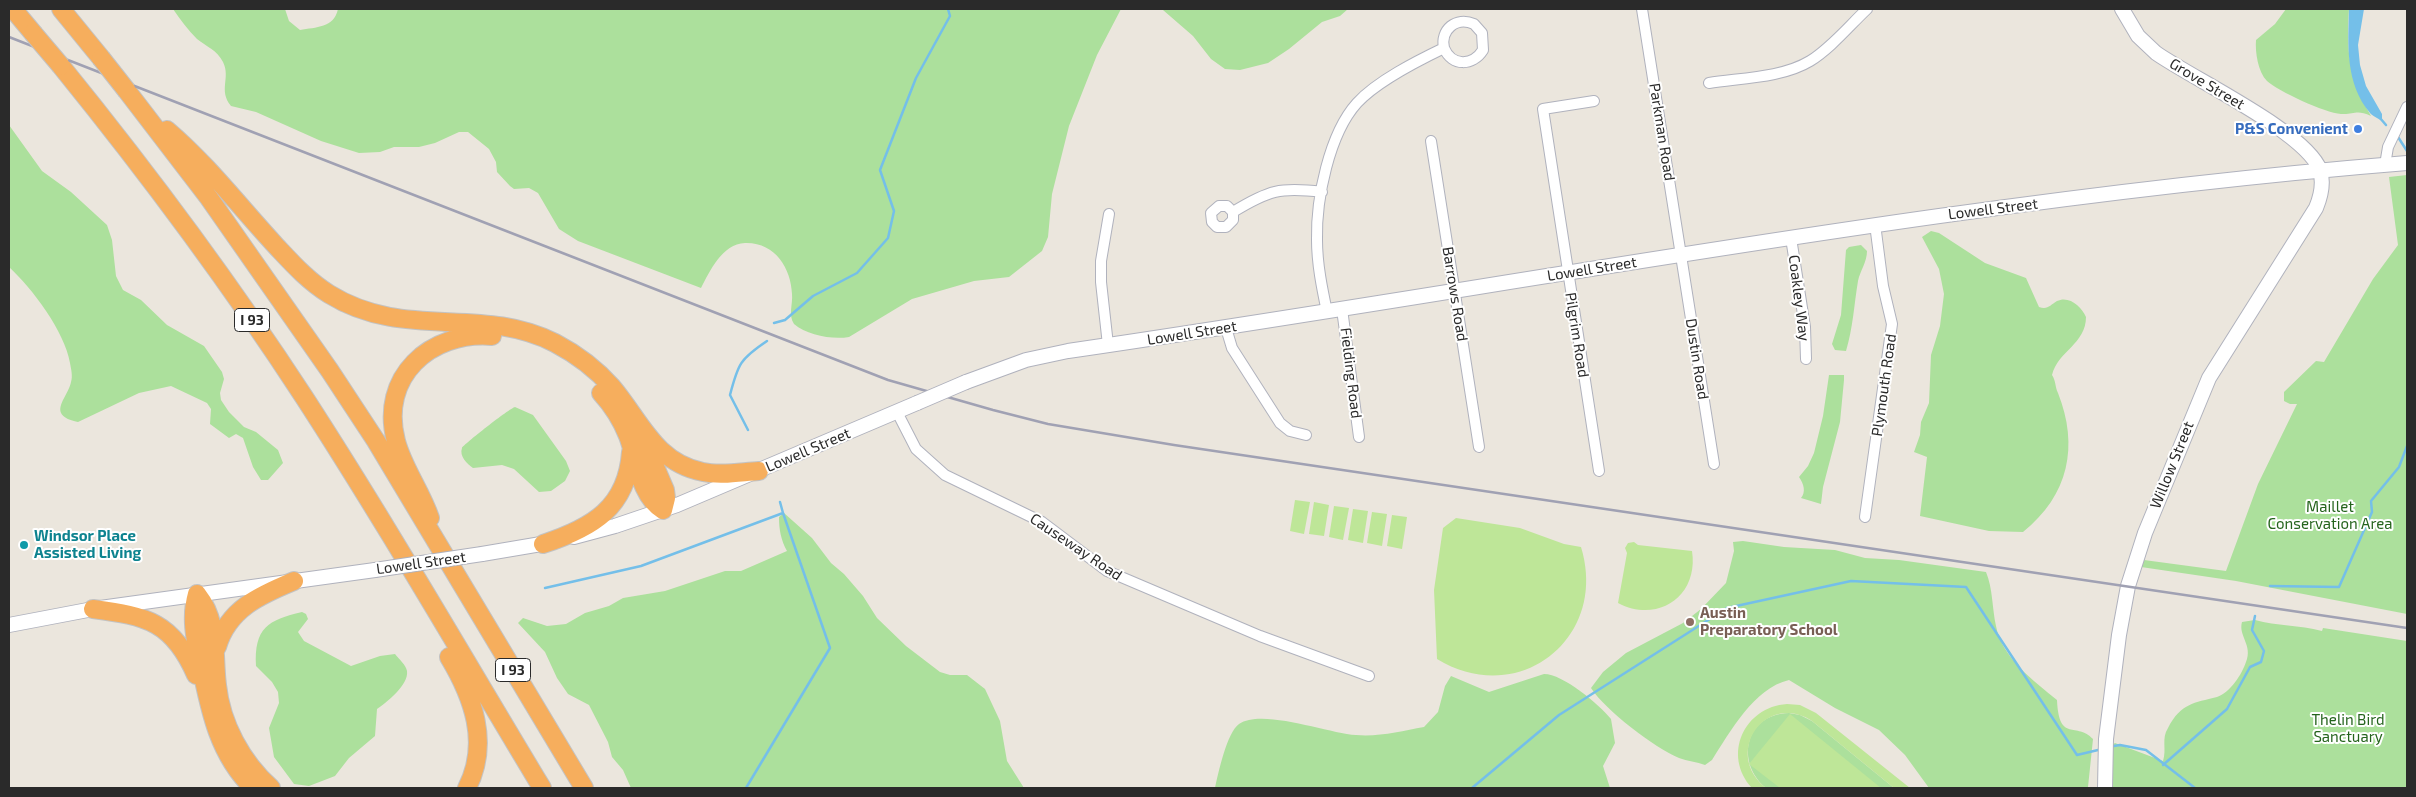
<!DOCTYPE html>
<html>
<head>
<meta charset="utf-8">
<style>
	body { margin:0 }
	#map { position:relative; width:2416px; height:797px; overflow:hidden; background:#ebe6dd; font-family:"Exo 2",sans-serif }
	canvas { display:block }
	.frame { position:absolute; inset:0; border:10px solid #2a2a2a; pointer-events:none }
</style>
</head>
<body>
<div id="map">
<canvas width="2416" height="797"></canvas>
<div class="frame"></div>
</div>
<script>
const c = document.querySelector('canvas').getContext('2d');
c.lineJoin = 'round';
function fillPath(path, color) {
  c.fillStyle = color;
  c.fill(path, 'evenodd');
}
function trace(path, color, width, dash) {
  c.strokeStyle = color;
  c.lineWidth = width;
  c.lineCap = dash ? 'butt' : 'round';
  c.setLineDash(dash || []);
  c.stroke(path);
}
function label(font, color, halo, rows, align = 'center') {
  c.font = font + ' "Exo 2",sans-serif';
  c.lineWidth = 4;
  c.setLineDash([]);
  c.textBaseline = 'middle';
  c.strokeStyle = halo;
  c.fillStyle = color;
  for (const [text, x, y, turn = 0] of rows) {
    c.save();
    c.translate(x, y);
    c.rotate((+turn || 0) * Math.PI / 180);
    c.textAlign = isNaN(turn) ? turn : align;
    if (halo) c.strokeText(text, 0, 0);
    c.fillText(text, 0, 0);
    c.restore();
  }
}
const green = new Path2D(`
	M173 9H285L289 21 300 30C316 27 334 28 338 9H1121L1097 55 1069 126 1052 194 1048 237 1042 251 1009 277 974 281 912 299 849 337C832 340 807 335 794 324 788 315 793 304 792 294 791 268 775 242 745 243 722 244 710 271 701 288L578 241 559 229 538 193 529 188 514 189 510 186 497 172 496 162 489 149 468 132H459L435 143 419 147H394L380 152 359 153 321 141 256 112 231 106C218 90 231 78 223 62 217 50 207 47 197 39 188 30 180 19 173 9Z
	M1157 9H1348L1340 16 1322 22 1289 49 1268 63 1240 70 1225 69 1211 59 1193 36 1163 10Z
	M2286 9H2349C2346 52 2349 77 2371 116 2356 109 2354 115 2341 114 2325 113 2278 91 2267 81 2258 72 2255 52 2256 40L2275 24Z
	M9 125 42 171 71 192 107 225 112 240 116 276 123 290 141 300 167 325 204 346 222 372 224 379 220 393 221 400 229 412 244 427 256 432 278 450 283 463 268 480H261L253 467 243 438 236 434 229 438 210 424 211 409 207 403 171 386 139 393 78 422C45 415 68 398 71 382 73 376 71 369 70 363 65 332 32 288 9 267Z
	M2407 175V614L2236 581 2141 567 2144 560 2226 571 2258 484 2297 404H2290L2284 401V392L2316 361 2324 362 2373 279 2398 245 2389 177Z
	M1931 231 1939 233 1985 263 2026 278 2039 307C2048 310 2050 305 2057 301 2069 295 2082 307 2086 317 2086 344 2058 351 2052 375 2056 381 2055 387 2058 393 2079 446 2069 495 2023 532L1989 531 1920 516 1927 457 1914 452 1920 435 1921 422 1929 403 1931 355 1940 326 1944 294 1939 269 1922 237Z
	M1861 245 1867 251C1867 262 1860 271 1858 281 1854 305 1853 328 1846 351L1835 350 1832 344 1841 315 1846 250 1849 247Z
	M1829 375H1844V380L1840 422 1823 487 1821 504 1801 498C1806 492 1804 484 1799 477L1808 466 1814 453 1823 416Z
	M515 407 533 415 566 461 570 471 565 481 551 491 539 492 514 469 502 465 473 468C467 464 459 456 462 448 463 445 510 408 515 407Z
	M784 513 812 538 831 563 844 574 863 596 877 618 906 646 940 672 950 675H967L985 689 1000 721 1007 761 1024 788H631L623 770 612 757 608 742 589 705 568 694 557 678 545 652 518 623 523 618 547 626 566 624 585 613 609 606 623 598 665 591 725 571H741L787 551C781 540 779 530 779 517Z
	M1743 541 1784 547 1835 550 1865 558 1899 560 1986 572C1993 589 1992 608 1996 626 2002 658 2033 680 2057 700 2059 744 2077 721 2093 739L2088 787 1929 788 1905 755 1879 730 1835 708 1789 680C1754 688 1730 732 1712 760L1705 765C1697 762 1687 761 1679 758 1655 748 1605 710 1591 688L1603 672 1626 653 1683 623 1701 609 1726 583 1734 551 1733 542Z
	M302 612 306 614 308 619 298 632 304 641 351 666 380 656 395 654C399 659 406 665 407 671 409 685 386 703 377 709L375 736 349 758 335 776 309 786 294 784 274 757 269 728 279 703 278 692 272 682 256 666C254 628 268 620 302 612Z
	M2255 620C2277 626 2299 625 2322 631L2323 628 2407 641V788H2113L2112 745 2115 743 2163 761C2167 749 2161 739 2168 728 2181 703 2194 703 2217 697 2230 693 2242 674 2246 662 2253 645 2238 636 2242 622Z
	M1544 674C1563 674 1599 704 1611 719L1615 743 1603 766 1610 788H1215C1218 774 1227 732 1239 724 1262 708 1327 733 1356 735 1379 737 1402 731 1424 727L1438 712 1445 686 1451 676 1489 692Z
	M1789 713 1800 715 1812 721 1894 788H1766C1735 762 1745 714 1789 713Z`);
const pitch = new Path2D(`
	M1295 500 1310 502 1304 534 1290 531Z
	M1314 502 1329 505 1324 536 1309 534Z
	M1334 506 1349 508 1343 540 1329 537Z
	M1353 509 1368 511 1363 543 1348 540Z
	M1372 512 1387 514 1382 546 1367 543Z
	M1392 515 1407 517 1402 549 1387 546Z
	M1456 518 1520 528 1564 544 1581 547C1609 638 1519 709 1437 659L1434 590 1443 528Z
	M1634 542 1638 545 1692 551C1699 596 1658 624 1618 603L1627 553 1625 548 1628 543Z
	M1787 704 1800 705 1816 713 1910 788H1894L1812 721C1766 691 1722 753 1766 788H1752C1722 755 1744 707 1787 704Z
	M1790 714 1881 788H1780L1749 764Z`);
const water = new Path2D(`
	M2349 9H2364L2358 45 2360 65 2366 86 2382 114V121C2378 118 2372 116 2370 113 2345 83 2348 45 2349 9Z`);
const stream = new Path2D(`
	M2380 118 2386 125
	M2398 137 2407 151
	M774 323 785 320 813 296 857 273 888 238 894 211 880 170 916 78 950 16 948 9
	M748 430 730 395C738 364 740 359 767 341
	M2270 586 2339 587 2372 512 2371 501 2399 467 2407 446
	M545 588 641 566 783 513 780 502
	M2114 746 2120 745 2146 750 2195 788
	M2163 765 2227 709 2250 667 2261 662 2264 651 2252 630 2255 616
	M746 788 830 648 783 513
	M1472 788 1559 715 1727 608 1851 581 1966 587 2077 755 2098 750`);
const minor = new Path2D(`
	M1642 9 1714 464
	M1709 83C1740 78 1782 78 1810 61 1831 48 1849 26 1867 9
	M1594 101 1543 109 1599 471
	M1431 141 1479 447
	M2385 165 2388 147 2407 107
	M1233 212V220L1226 227H1217L1212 222 1211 213 1219 206H1227L1233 212C1269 190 1280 187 1322 192
	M1791 238 1805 327 1806 359
	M1342 309 1359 437
	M1327 312C1322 288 1317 264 1317 240 1316 199 1329 134 1357 103 1377 81 1417 61 1444 48 1452 67 1473 66 1483 50L1482 33 1474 24C1456 16 1440 30 1444 48
	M1226 328 1232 348 1280 423 1290 431 1306 435
	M1108 345 1101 282V261L1109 214
	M897 412 916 449 945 475 1042 522 1107 571 1260 636 1369 676
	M1865 517 1892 324 1883 286 1875 224`);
const secondary = new Path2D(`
	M966 382 1026 360 1068 351C1514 286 1957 199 2407 163
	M574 537 615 526 677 505 917 403
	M482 554 553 542
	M9 625 93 609 375 570
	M2105 788 2106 739 2119 635 2128 586 2145 533 2209 378 2316 208C2321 196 2324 183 2320 170 2306 132 2193 79 2156 53L2138 36 2122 9`);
const motorway = new Path2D(`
	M13 9 33 33
	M61 9 101 58
	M61 66C147 172 229 282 304 397 387 525 463 657 542 788
	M127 91 209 198 330 371 376 441 584 788
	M167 130C207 164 240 207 276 246 292 263 308 281 329 294 405 341 481 305 555 343 576 354 596 369 612 387 640 420 655 463 703 472 721 476 741 472 759 471
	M601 393C612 405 622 421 628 436 637 460 640 496 663 510L666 498 665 490 644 441
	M430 518C421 491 403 468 396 441 379 377 430 331 492 336
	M543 544C592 528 627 508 631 452
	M197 594C219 622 213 653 217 685 221 724 242 762 271 788
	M197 594C190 619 196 642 201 666 210 711 219 755 253 788
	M93 609C147 616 173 622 196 675
	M217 647C228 609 260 595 294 581
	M449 657C473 697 490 743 467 788`);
const rail = new Path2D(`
	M9 37 888 380 993 410 1048 424 1174 445 2407 628`);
const secondaryBridge = new Path2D(`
	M917 403 966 382
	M375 570 482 554`);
const motorwayBridge = new Path2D(`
	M33 33 61 66
	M101 58 127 91`);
const markers = [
	[2358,129,5,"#3f7fe0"],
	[24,545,5,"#0f9aa8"],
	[1690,622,5,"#8d6e63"]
];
const shields = [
	[252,320,35],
	[513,670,35]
];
const shieldNames = [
	["I 93",252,320],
	["I 93",513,670]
];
const streetNames = [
	["Grove Street",2207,84,31],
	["Parkman Road",1662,132,81],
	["Lowell Street",1993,209,-7],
	["Lowell Street",1592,269,-9],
	["Barrows Road",1455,294,81],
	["Coakley Way",1799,298,83],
	["Lowell Street",1192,333,-9],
	["Pilgrim Road",1577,335,81],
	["Dustin Road",1697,359,81],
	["Fielding Road",1351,373,83],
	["Plymouth Road",1884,385,-82],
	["Lowell Street",808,450,-23],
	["Willow Street",2172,465,-68],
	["Causeway Road",1076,547,34],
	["Lowell Street",421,563,-8]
];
const shopNames = [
	["P&S Convenient",2348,129]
];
const parkNames = [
	["Maillet",2330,507],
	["Conservation Area",2330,524],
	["Thelin Bird",2348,720],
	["Sanctuary",2348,737]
];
const cultureNames = [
	["Windsor Place",34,536],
	["Assisted Living",34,553]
];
const educationNames = [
	["Austin",1700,613],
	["Preparatory School",1700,630]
];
fillPath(green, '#ace09c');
fillPath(pitch, '#bee698');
fillPath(water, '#74bfe9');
trace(stream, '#74bfe9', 2.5);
trace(minor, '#b0b2bd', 12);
trace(secondary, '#b0b2bd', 16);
trace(motorway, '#c3c3c3', 20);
trace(minor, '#fff', 10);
trace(secondary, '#fff', 14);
trace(motorway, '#f6ae5d', 18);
trace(rail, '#a0a1b3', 2.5);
trace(secondaryBridge, '#b0b2bd', 16, []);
trace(motorwayBridge, '#c3c3c3', 20, []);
trace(secondaryBridge, '#fff', 14);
trace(motorwayBridge, '#f6ae5d', 18);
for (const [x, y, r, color] of markers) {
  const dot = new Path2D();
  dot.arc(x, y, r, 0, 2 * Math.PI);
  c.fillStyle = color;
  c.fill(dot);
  trace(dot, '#fff', 2);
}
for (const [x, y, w] of shields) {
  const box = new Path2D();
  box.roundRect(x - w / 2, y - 11.5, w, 23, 4);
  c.fillStyle = '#fff';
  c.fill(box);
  trace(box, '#2a2a2a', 1);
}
label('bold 14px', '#2a2a2a', null, shieldNames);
label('15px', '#2a2a2a', '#fff', streetNames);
label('bold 15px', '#366cbe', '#fff', shopNames, 'right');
label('15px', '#25641d', '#fff', parkNames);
label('bold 15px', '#0d838f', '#fff', cultureNames, 'left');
label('bold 15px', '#785e54', '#fff', educationNames, 'left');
</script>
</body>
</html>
